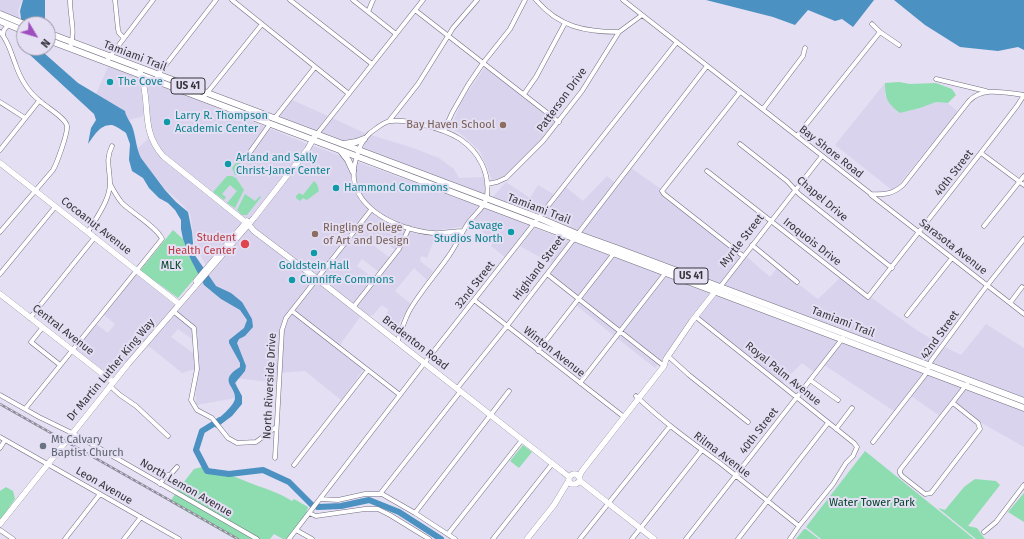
<!DOCTYPE html>
<html>
<head>
<meta charset="utf-8">
<style>
	body { margin:0 }
	#map { position:relative; width:1024px; height:539px; overflow:hidden; background:#e4dff3; font-family:"Fira Sans",sans-serif }
	canvas { display:block }
	.north { position:absolute; left:16px; top:16px; width:40px; height:40px; box-sizing:border-box; background:#e4dff3; border:1px solid #9f9baa; border-radius:50%; rotate:128deg; font-size:11px; font-weight:700; line-height:16px; text-align:center; color:#37353c }
	.north::after { content:''; display:block; margin:auto; width:14px; height:18px; background:#9e4ebe; clip-path:polygon(50% 0,100% 100%,50% 72%,0 100%) }
</style>
</head>
<body>
<div id="map">
<canvas width="1024" height="539"></canvas>
<div class="north">N</div>
</div>
<script>
const c = document.querySelector('canvas').getContext('2d');
c.lineJoin = 'round';
function fillPath(path, color) {
  c.fillStyle = color;
  c.fill(path, 'evenodd');
}
function trace(path, color, width, dash) {
  c.strokeStyle = color;
  c.lineWidth = width;
  c.lineCap = dash ? 'butt' : 'round';
  c.setLineDash(dash || []);
  c.stroke(path);
}
function label(font, color, halo, rows, align = 'center') {
  c.font = font + ' "Fira Sans",sans-serif';
  c.lineWidth = 4;
  c.setLineDash([]);
  c.textBaseline = 'middle';
  c.strokeStyle = halo;
  c.fillStyle = color;
  for (const [text, x, y, turn = 0] of rows) {
    c.save();
    c.translate(x, y);
    c.rotate((+turn || 0) * Math.PI / 180);
    c.textAlign = isNaN(turn) ? turn : align;
    if (halo) c.strokeText(text, 0, 0);
    c.fillText(text, 0, 0);
    c.restore();
  }
}
const built = new Path2D(`
	M0 0H22L18 10 19 19 0 10Z
	M108 67 144 78 308 144 531 225 505 257 491 246 494 240 473 225 438 230 427 258 421 256 420 261 433 271 427 280 414 268 395 291 411 304 399 323 397 334 381 322 389 310 382 305 373 315 360 317 337 349 363 370 341 400 305 371 277 373 276 383 237 378 236 398 196 405 195 369 182 373 150 347 138 348 113 377 75 350 96 324 108 333 115 324 103 314 136 274 180 309 200 286 206 265 195 246 190 213 179 201 165 189 139 156 138 148 148 139 144 116 129 120 126 116 125 111 96 94ZM378 238 396 250 390 258 373 245ZM362 259 379 272 375 279 357 266ZM178 329 195 341 196 355 171 337Z
	M485 67 489 69 550 117 555 123 541 140 505 176 492 180 480 151 461 134 451 128 461 102Z
	M885 83V96L900 113 920 108 936 102 948 103 958 112 895 189 892 190 835 145Z
	M292 100 328 116 316 132 277 118Z
	M332 118 367 134 362 138 343 142 320 134Z
	M371 135 413 148 439 158 454 169 459 178 484 177 486 197 361 149 366 140Z
	M631 168 661 189 660 191 741 256 719 284 580 233Z
	M607 176 615 183 576 232 542 218 566 187 583 201Z
	M506 182 530 198 538 185 555 195 538 216 491 199Z
	M534 228 570 241 552 264 520 246Z
	M573 242 610 256 578 296 549 274Z
	M746 256 770 277 777 268 818 299 840 278 867 299 872 298 915 329 941 345 928 363 723 286Z
	M614 257 662 275 620 329 581 299Z
	M666 277 711 294 665 358 661 361 623 331Z
	M715 295 838 341 814 372 802 363 782 383 699 316Z
	M579 301 617 332 614 336 576 305Z
	M986 324 1024 348V399L931 364 945 347 961 355Z
	M620 334 658 364 655 368 617 338Z
	M842 343 923 373 894 411 824 365Z
	M927 374 962 387 940 416 911 396Z
	M965 389 1024 411V447L980 422 955 403Z`);
const green = new Path2D(`
	M899 82 910 84 936 83 952 89 956 95 948 103 936 102 920 108 900 113C887 103 885 99 885 83Z
	M236 163H239L251 175H235L232 168Z
	M227 176H232L236 178 244 190 235 208 227 203 237 191 230 185 222 194 226 197 224 200 213 192Z
	M314 181 317 184 319 191 307 200 303 198 300 201 296 198V196L299 193 303 195Z
	M245 194 255 201 260 196 261 197 247 215H242L237 210Z
	M173 230 183 239 190 258 200 272 178 298 159 284 139 272Z
	M523 445 532 452 519 468 510 461Z
	M865 451 974 539H821L806 527Z
	M202 467C222 470 239 479 258 486 270 490 281 494 292 501L294 499 308 507 306 514 286 539H283L274 534 270 539H260L177 491 194 469Z
	M975 479 996 481 1000 485 968 526 977 528 985 539H976L938 508 945 510 964 487Z
	M6 487 13 491 15 499 0 521V491Z
	M1024 493V522L1008 512Z
	M175 494 254 539H235L170 502Z
	M804 529H806L819 539H796Z`);
const water = new Path2D(`
	M23 0H45V24H24V40L20 11Z
	M706 0H874L853 27 842 19 835 21 808 10 795 25 773 17Z
	M894 0H1024V50L1018 47 998 51 960 47 925 25Z
	M27 48H41L44 53 78 83 125 111C126 117 130 121 132 126 136 137 136 148 141 158L165 190 176 202 188 212 192 232 194 254 216 286 231 293 242 302 252 319 253 327 245 336 239 339 237 343 246 366 245 371 235 383 242 396V404L232 416 216 428 212 423C218 420 235 405 235 398 236 386 217 381 240 367V363L229 343V340L244 328 247 320 240 310 221 299 204 285 190 258 183 239 181 229V220L175 210 168 203 159 198 149 188 143 178 132 171 129 160 130 144 126 133C122 130 116 126 112 125 100 124 94 136 88 144L91 128 96 120 94 114 29 54Z`);
const river = new Path2D(`
	M220 420 202 431 196 450 207 471 229 474 263 470 289 482 312 505
	M318 507 341 506 369 500 399 512 441 539`);
const street = new Path2D(`
	M115 0 118 29 119 33 123 37
	M232 0 349 94
	M290 0 372 64
	M353 0 396 34
	M536 0C559 27 585 32 619 32
	M623 0 871 194C884 195 893 194 903 185L969 101C983 86 1005 93 1024 95
	M415 10 559 122
	M368 12 373 0
	M872 24 880 32 899 45
	M0 32C8 40 11 53 15 63 20 78 27 91 40 101 46 107 66 118 67 126 68 133 57 163 53 170L0 232
	M3 35 4 30 8 25
	M70 48C76 33 70 17 70 0
	M106 62 153 0
	M157 76 216 0
	M936 79 986 91
	M740 92 662 191 664 194 743 256
	M524 94 536 77 565 23
	M203 98 262 24
	M0 102 25 118
	M763 109 803 56 805 48
	M274 119 315 67
	M389 121 418 84 453 28 477 0
	M444 131 452 113 468 85 483 63 510 29 525 0
	M317 134 423 0
	M797 136 880 32
	M740 144 787 181 799 194 892 268
	M0 150 39 101
	M981 153 1024 185
	M248 155 270 124
	M707 171 868 297 997 132 1017 106 1024 95
	M487 184 497 182 506 178 543 141 582 91 619 32 642 15
	M871 195 1024 314
	M984 226 1024 176
	M88 232C96 218 110 200 110 183 110 169 105 160 112 146
	M752 245 797 282
	M0 274 55 207
	M547 274 664 366
	M720 287 822 156
	M474 300 624 417
	M1010 303 1022 287
	M355 305 399 249 409 228
	M173 311 194 328 197 369 191 400 197 410 212 418 228 438 237 443 256 442 276 427
	M292 311 400 395
	M907 315 952 258
	M696 317 854 443 857 447 853 456 846 463 833 484 799 526 790 539
	M30 318 95 237
	M43 327 31 342 60 365
	M397 342C402 331 404 319 411 308 422 290 436 274 448 257 456 246 461 234 468 223 474 215 486 206 487 196 490 173 479 152 460 139 449 132 436 128 424 125 413 122 401 120 391 121 384 121 376 129 370 133 362 140 359 148 356 159 342 205 396 230 433 233 443 234 453 231 463 231
	M538 351 615 252
	M668 356 689 375 748 422
	M810 380 838 400
	M580 383 667 271
	M110 386 120 395 136 406 168 436
	M459 386 507 326 707 66
	M0 395 39 417 76 435 257 539
	M636 396C662 421 691 442 720 463 746 484 773 505 799 526
	M953 403 978 423 980 429 931 493 925 494 902 476 900 473V470L967 384
	M25 409 162 239C158 228 131 212 122 203 117 197 114 191 110 184
	M836 429 852 408
	M0 437 179 539
	M873 442 925 375 931 361 982 292 1024 239
	M0 448 5 440
	M275 458 282 330 286 318 371 210
	M294 465 368 370
	M160 484 166 475H170L177 467
	M380 494 460 392
	M320 499 338 500 365 494H382L415 513 455 539
	M309 513 316 516 365 509H378L390 515 429 539
	M415 513 509 391
	M0 530 13 539
	M296 530 312 539
	M984 532 996 522 1024 485
	M448 534 522 440
	M65 539 100 494
	M124 539 141 517
	M289 539 426 361 677 42
	M493 539 552 464
	M580 539 670 426
	M632 539 702 450
	M686 539 843 338
	M738 539 828 423`);
const secondary = new Path2D(`
	M140 72C152 103 139 129 163 156L249 225 254 231 320 281 563 472 569 477V481L571 484H576L580 481V478L576 474H573L569 477
	M0 163 179 304
	M196 281 247 221
	M0 294 113 382
	M579 477 582 471 664 366 666 359 692 321 718 288
	M580 481 654 539
	M0 524 128 364 254 218 307 150 315 136
	M527 539 554 505 569 480`);
const primary = new Path2D(`
	M0 14 24 24
	M0 21 24 31
	M48 33 539 218 577 234 616 248 1024 401
	M48 40 1024 408
	M344 144 356 142 364 139
	M341 151 348 160 353 171`);
const rail = new Path2D(`
	M0 404 238 539`);
const markers = [
	[110,82,4,"#0f9aa8"],
	[167,122,4,"#0f9aa8"],
	[503,125,4,"#8d6e63"],
	[228,164,4,"#0f9aa8"],
	[336,188,4,"#0f9aa8"],
	[511,232,4,"#0f9aa8"],
	[315,234,4,"#8d6e63"],
	[245,244,5,"#e0444e"],
	[314,253,4,"#0f9aa8"],
	[292,280,4,"#0f9aa8"],
	[43,446,4,"#6b7280"]
];
const shields = [
	[188,86,34],
	[691,276,34]
];
const shieldNames = [
	["US 41",188,86],
	["US 41",691,276]
];
const streetNames = [
	["Tamiami Trail",135,56,21],
	["Patterson Drive",562,100,-54],
	["Bay Shore Road",831,152,38],
	["40th Street",954,173,-52],
	["Chapel Drive",822,199,40],
	["Tamiami Trail",539,209,21],
	["Cocoanut Avenue",96,226,38],
	["Myrtle Street",742,241,-52],
	["Iroquois Drive",812,242,38],
	["Sarasota Avenue",953,247,38],
	["Highland Street",539,268,-53],
	["32nd Street",475,285,-52],
	["Tamiami Trail",843,322,21],
	["Central Avenue",63,330,38],
	["42nd Street",940,335,-54],
	["Bradenton Road",415,343,38],
	["Winton Avenue",554,352,38],
	["Dr Martin Luther King Way",111,370,-50],
	["Royal Palm Avenue",783,374,39],
	["North Riverside Drive",270,386,-87],
	["40th Street",759,431,-52],
	["Rilma Avenue",722,455,37],
	["Leon Avenue",104,486,30],
	["North Lemon Avenue",186,488,30]
];
const cultureNames = [
	["The Cove",118,82],
	["Larry R. Thompson",175,116],
	["Academic Center",175,129],
	["Arland and Sally",236,158],
	["Christ-Janer Center",236,171],
	["Hammond Commons",344,188],
	["Savage",503,226,"right"],
	["Studios North",503,239,"right"],
	["Goldstein Hall",314,266,"center"],
	["Cunniffe Commons",300,280]
];
const educationNames = [
	["Bay Haven School",495,125],
	["Ringling College",323,228,"left"],
	["of Art and Design",323,241,"left"]
];
const healthNames = [
	["Student",236,238],
	["Health Center",236,251]
];
const parkNames = [
	["MLK",171,266],
	["Water Tower Park",872,503]
];
const worshipNames = [
	["Mt Calvary",51,440],
	["Baptist Church",51,453]
];
fillPath(built, '#d9d3ed');
fillPath(green, '#8eddb0');
fillPath(water, '#4b91c1');
trace(river, '#4b91c1', 6);
trace(street, '#726e7f', 5);
trace(secondary, '#726e7f', 6);
trace(primary, '#726e7f', 7);
trace(street, '#fff', 4);
trace(secondary, '#fff', 5.5);
trace(primary, '#fff', 6);
trace(rail, '#8e8a98', 2.5);
trace(rail, '#e4dff3', 1, [3]);
for (const [x, y, r, color] of markers) {
  const dot = new Path2D();
  dot.arc(x, y, r, 0, 2 * Math.PI);
  c.fillStyle = color;
  c.fill(dot);
  trace(dot, '#e4dff3', 1.5);
}
for (const [x, y, w] of shields) {
  const box = new Path2D();
  box.roundRect(x - w / 2, y - 8, w, 16, 3);
  c.fillStyle = '#e4dff3';
  c.fill(box);
  trace(box, '#37353c', 1);
}
label('bold 10px', '#37353c', null, shieldNames);
label('11px', '#37353c', '#e4dff3', streetNames);
label('11px', '#0d838f', '#e4dff3', cultureNames, 'left');
label('11px', '#785e54', '#e4dff3', educationNames, 'right');
label('11px', '#be3a42', '#e4dff3', healthNames, 'right');
label('11px', '#004227', '#e4dff3', parkNames);
label('11px', '#5b616d', '#e4dff3', worshipNames, 'left');
</script>
</body>
</html>
